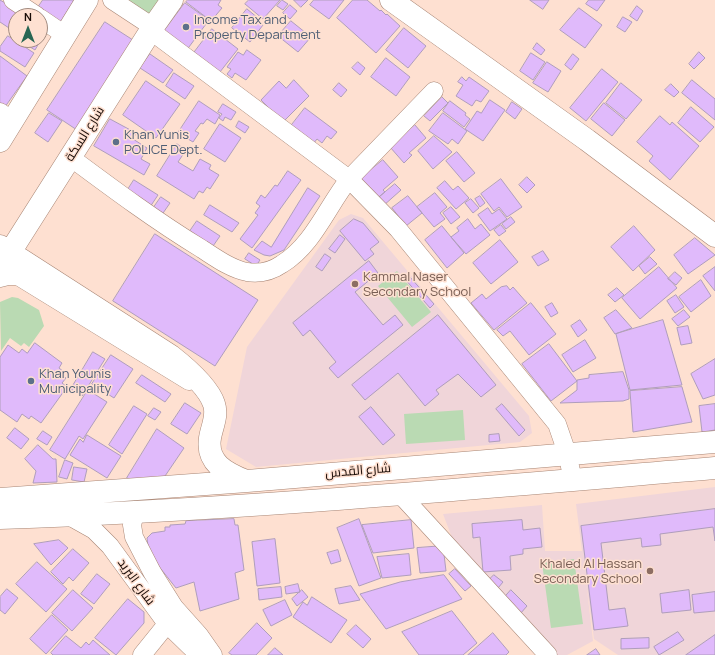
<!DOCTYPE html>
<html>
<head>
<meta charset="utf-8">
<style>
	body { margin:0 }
	#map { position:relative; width:715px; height:655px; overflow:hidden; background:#fee0d1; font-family:Manrope,sans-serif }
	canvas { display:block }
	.north { position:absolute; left:8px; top:8px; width:40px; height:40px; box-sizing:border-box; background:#fee0d1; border:1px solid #a28b80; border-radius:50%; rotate:0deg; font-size:11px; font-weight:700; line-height:16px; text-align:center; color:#180b06 }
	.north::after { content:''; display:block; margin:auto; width:14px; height:18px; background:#286653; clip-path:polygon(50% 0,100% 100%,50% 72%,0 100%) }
</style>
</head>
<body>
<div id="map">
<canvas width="715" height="655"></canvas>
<div class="north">N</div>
</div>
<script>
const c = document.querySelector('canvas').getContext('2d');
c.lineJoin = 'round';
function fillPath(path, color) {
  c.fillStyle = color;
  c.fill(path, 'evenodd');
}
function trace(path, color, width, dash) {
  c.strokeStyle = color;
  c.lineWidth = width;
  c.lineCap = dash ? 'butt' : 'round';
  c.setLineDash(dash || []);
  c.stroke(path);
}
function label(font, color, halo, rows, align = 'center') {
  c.font = font + ' Manrope,Cairo,sans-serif';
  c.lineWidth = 3;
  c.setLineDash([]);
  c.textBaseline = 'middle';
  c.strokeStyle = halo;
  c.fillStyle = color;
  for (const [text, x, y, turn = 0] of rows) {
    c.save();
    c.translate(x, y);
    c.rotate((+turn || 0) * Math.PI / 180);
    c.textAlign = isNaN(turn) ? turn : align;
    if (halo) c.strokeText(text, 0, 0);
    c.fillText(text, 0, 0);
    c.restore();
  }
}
const education = new Path2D(`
	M351 214 363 218 529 416 532 433 520 442 256 467 226 449 247 347 339 220Z
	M715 487V655H618L594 639 586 581 593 641 567 655H547L456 548 443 514 542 505 545 551H582L576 504Z`);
const green = new Path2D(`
	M125 0H164L153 17Z
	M397 271 431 312 412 327 378 286Z
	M12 297 18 298 39 310 44 326 29 347 24 343 21 346 10 338 1 351 0 302Z
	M463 410 465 440 406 444 404 414Z
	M574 559 583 624 551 628 542 563Z`);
const building = new Path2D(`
	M0 0 22 13 21 16H16V23L12 30 0 22Z
	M43 0H74L58 26 35 12Z
	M188 0H221L218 5 222 8 211 21 186 2Z
	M249 0H280L263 19 245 4Z
	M282 0 288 4 283 10 277 6Z
	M294 0H308L301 7Z
	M314 0H344L329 19 310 5Z
	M353 0H367L380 11 381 10 386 15 387 14 400 26 376 53 337 18Z
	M530 0H549L543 9Z
	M589 0H605L597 11 586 4Z
	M185 3 209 20 186 51 162 34Z
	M290 5 297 11 290 19 283 13Z
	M637 6 643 11 637 21 630 16Z
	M579 8 602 25 585 48 560 30Z
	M247 9 258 18 256 20 263 25 250 42 232 28Z
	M623 17 632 22 625 32 617 27Z
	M291 21 311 37 298 52 278 36Z
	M105 22 133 40 77 130 47 110Z
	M404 28 426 46 408 68 386 50Z
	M212 29 238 49 216 77 190 58Z
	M8 36 34 53 25 67 0 51V47Z
	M23 40H35L39 43 35 50 22 42Z
	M537 43 545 50 541 55 533 49Z
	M247 50 261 60 246 80 235 73 232 78 227 74 231 69 227 67 238 52 243 55Z
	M699 52 705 58 694 69 689 64Z
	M531 53 545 62 533 80 520 71Z
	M150 54 173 70 163 83 140 68Z
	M573 54 579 59 571 70 565 65Z
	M0 56 27 76 2 111 0 109Z
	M386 58 410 77 396 96 371 77Z
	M358 62 365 68 360 75 352 68Z
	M547 62 561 71 548 92 533 83Z
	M602 69 618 82 586 121 570 108Z
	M174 73 194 86 185 99 166 86Z
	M462 77 466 81 469 77 489 91 481 102 476 100 472 106 456 96 463 85 458 82Z
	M294 80 309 96 283 122 261 100 279 81 286 88Z
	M692 80 715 99V120L682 93Z
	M146 81 180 104 156 138 123 115Z
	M339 83 347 90 341 97 333 90Z
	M621 83 642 100 626 119 606 103Z
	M671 84 679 92 674 97 665 90Z
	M442 97 448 103 430 121 424 116Z
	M490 100 505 110 483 141 465 129 477 111 481 113Z
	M199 101 220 115 215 124 207 119 203 124 201 123 195 131 199 133 193 142 178 133Z
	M450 101 466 113 465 115 470 119 464 127 443 111Z
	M512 102 522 109 515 119 506 112Z
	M604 103 625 120 612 136 591 119Z
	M223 104 236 112 231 120 225 117 223 121 219 118 222 114 218 112Z
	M691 107 714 127 700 142 678 123Z
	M305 108 337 132 331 139 327 136 322 143 317 139 310 148 287 131Z
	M49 113 62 121 48 142 35 133Z
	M443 113 467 131 458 144 452 139 448 144 429 131Z
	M660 116 670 125 672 122 699 146 670 180 649 161 653 156 637 142Z
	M110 119 136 133 133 139 147 148 141 159 150 164 144 175 94 146Z
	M239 121 249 127 245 133 236 127Z
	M220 124 241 138 225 162 204 149Z
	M415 125 426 138 409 153 412 155 404 163 390 147Z
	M434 136 452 152 433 169 418 151Z
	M177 144 186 150 178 162 193 171 200 159 211 165 209 169 219 175 210 189 207 187 203 193 199 191 194 199 157 176Z
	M457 152 475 173 464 182 446 161Z
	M383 160 398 177 383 190 385 192 373 202 356 182Z
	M288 171 301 180 252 248 240 239 258 215 255 213 260 206 256 203 261 195 265 198 275 185 277 186Z
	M527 177 535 185 527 193 519 185Z
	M501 179 522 207 507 217 499 207 494 211 481 194Z
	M134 180 158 195 150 207 127 191Z
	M445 181 453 190 458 186 469 198 456 209 437 188Z
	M395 184 401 190 383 206 377 199Z
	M308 188 320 196 284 250 270 256 264 255 254 250 262 241 271 247Z
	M435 193 447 207 440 213 445 219 434 227 417 207Z
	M408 196 422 213 406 226 392 208Z
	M480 196 485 203 480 207 475 199Z
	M161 197 170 203 161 216 152 210Z
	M471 199 479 208 473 213 465 203Z
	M210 205 239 223 232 232 204 215Z
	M451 207 460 217 451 224 443 213Z
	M488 208 492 214 499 209 507 219 490 231 478 215Z
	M511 217 515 222 506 229 502 224Z
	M354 219 363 223 379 242 370 249 374 254 365 261 340 231Z
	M468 219 475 229 481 224 490 235 466 254 451 237 459 231 457 228Z
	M197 221 220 236 211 249 188 234Z
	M501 225 506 231 499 236 494 230Z
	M442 226 464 253 447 268 425 240Z
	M634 226 655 250 633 271 611 247Z
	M155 234 258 300 215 366 113 301Z
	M340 235 345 239 335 253 329 249Z
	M695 238 715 255 688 274 674 255Z
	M500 240 518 262 491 284 473 263Z
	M543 251 549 260 538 266 532 257Z
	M249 253 260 260 256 266 245 259Z
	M325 254 331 258 322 271 316 267Z
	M650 257 657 264 645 274 639 266Z
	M369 261 378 273 355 292 383 325 395 315 403 325 338 378 329 368 336 362 310 330 303 336 293 323Z
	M659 267 677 288 640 319 622 298Z
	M715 267V291L703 276Z
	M675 272 682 278 676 285 668 279Z
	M409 276 434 304 430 308 405 279Z
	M701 280 711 296 691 312 679 297Z
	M507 286 510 290 513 287 527 303 494 330 471 303 482 294 486 299 501 287Z
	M617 288 624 295 615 302 608 295Z
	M676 295 684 307 675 313 667 301Z
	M531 303 556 334 529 355 510 331 503 336 497 330Z
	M552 303 558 313 551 317 545 307Z
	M616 310 632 328 615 334 604 318Z
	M684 310 690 317 678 326 672 319Z
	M438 315 496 385 481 397 458 374 436 390 439 394 425 406 398 373 365 400 352 385Z
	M580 320 587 330 578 337 571 326Z
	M663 320 682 385 630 390 616 334Z
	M688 326 692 343 681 345 677 328Z
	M585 340 596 358 573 372 562 355Z
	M35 343 62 363 59 368 64 372 62 375 66 378 62 383 67 387 41 423 31 416 29 419 22 414 17 422 0 410V357L8 345 19 353 22 349 27 353Z
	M549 344 577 381 551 401 522 364Z
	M93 352 105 359 82 396 71 389Z
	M111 355 133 369 114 398 92 384Z
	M715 359V395L703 399 691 374Z
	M623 372 629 390V399L623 401 560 403 577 390V380L589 378V375Z
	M142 375 171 394 165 402 136 383Z
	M682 387 692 422 633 432 630 391Z
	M88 390 107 402 83 439 79 436 65 459 50 450Z
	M185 403 201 413 187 434 171 424Z
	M502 404 525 430 519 436 496 409Z
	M715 404V430L702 432 699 406Z
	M134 406 147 414 122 454 109 445Z
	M371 407 395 435 383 445 359 417Z
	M154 408 161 412 155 420 148 416Z
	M15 428 29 439 21 449 7 438Z
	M157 429 184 448 163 479 140 482 127 478Z
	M43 431 52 437 47 445 37 439Z
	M499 434 500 441 489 442V435Z
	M87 435 121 456 107 478 70 455 80 439 83 442Z
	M38 445 53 459H56L57 482 33 483 36 471 25 459Z
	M65 460 73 463 67 479 59 477Z
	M74 467 87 469 84 482 72 480Z
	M715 509V541L713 527 660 534 661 545 642 547 641 538 601 543 609 610 625 608 628 626 594 630 581 526Z
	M234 519 235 525H238L244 570 235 573 239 599 200 611 194 582 176 588 157 564 148 546 147 538 152 533 165 531V527H170V525L185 524 186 521Z
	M359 519 381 578 359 586 337 528Z
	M411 520 414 548 373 553 362 525Z
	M522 520 523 530 540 528 542 547 523 549V554L510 556 511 570 483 572 480 537 473 538 472 524Z
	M275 539 280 583 257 586 252 542Z
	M59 540 68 548 51 565 34 544Z
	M443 546 446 571 420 573 417 548Z
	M73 549 89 563 73 581 69 577 63 584 51 572Z
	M338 550 341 561 331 564 327 553Z
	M409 554 411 575 382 578 377 557Z
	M37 562 67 589 46 612 16 584Z
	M455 569 471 586 465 591 449 574Z
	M97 574 110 584 94 604 81 594Z
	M444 575 462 599 386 629 360 594 400 582Z
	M494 575 503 582 498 588 489 580Z
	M298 584 300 592 286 594 285 587Z
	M351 586 360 600 339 604 335 589Z
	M281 587 282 597 259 600 258 589Z
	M7 589 18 598 5 614 0 610V597Z
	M73 590 93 608 72 631 52 613Z
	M302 590 308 597 297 606 292 599Z
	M511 590 527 606 520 614 504 598Z
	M689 590 691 610 662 613 660 594Z
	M715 592V611L694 613 692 595Z
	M312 597 347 620 331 643 293 617 303 602 307 605Z
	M128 599 144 612V623L116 655 95 638Z
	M285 600 292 615 271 626 263 610Z
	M452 611 477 643 463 655H419L402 632Z
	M52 615 68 630 46 654 30 639Z
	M257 623 272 638 256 655H232L229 653Z
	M356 625 371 639 363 648 347 634Z
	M678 632 684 640 659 655 654 647Z
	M493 633 509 652 506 655H468Z
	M715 635V655H686Z
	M66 636 81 648 86 642 89 645 93 640 110 655H53L51 653Z
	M649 638V648L621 649V639Z
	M275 648 283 655H268Z
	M596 649 600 655H587Z`);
const minor = new Path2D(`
	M13 0 37 16
	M112 0 153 27
	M40 18 65 35
	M151 31 349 179 398 229 557 424 567 453 573 480
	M0 112 12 121
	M70 157C113 189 156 221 202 249 216 258 231 269 247 272 260 274 272 271 282 264 313 245 327 207 349 179L434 91
	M0 278 8 276H18L189 381
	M400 494 548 655
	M135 513 132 525 134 537 152 572 174 607 199 635 213 655
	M69 516 94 530 110 546 167 624 199 655
	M142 655 167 624`);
const major = new Path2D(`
	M391 0 587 140 715 236
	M0 141 87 0
	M0 246 171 356C185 367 208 386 214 404 218 416 212 426 210 438 206 463 226 473 246 481
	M0 268 153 27 172 0
	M0 499 247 481 715 442
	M0 518C239 510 477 488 715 468`);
const markers = [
	[186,27,4,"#5c6f8a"],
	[116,142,4,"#5c6f8a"],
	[355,284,4,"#8d6e63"],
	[31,381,4,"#5c6f8a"],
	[650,571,4,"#8d6e63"]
];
const serviceNames = [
	["Income Tax and",194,20],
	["Property Department",194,35],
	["Khan Yunis",124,135],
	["POLICE Dept.",124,150],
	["Khan Younis",39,374],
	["Municipality",39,389]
];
const streetNames = [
	["شارع السكة",85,134,-58],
	["شارع القدس",358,471,-5],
	["شارع البريد",136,582,54]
];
const educationNames = [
	["Kammal Naser",363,277],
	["Secondary School",363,292],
	["Khaled Al Hassan",642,564,"right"],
	["Secondary School",642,579,"right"]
];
fillPath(education, '#f0d5d9');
fillPath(green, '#badab3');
fillPath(building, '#e0bafb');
trace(building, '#af9dbc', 1);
trace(minor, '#a88574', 19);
trace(major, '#a88574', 23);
trace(minor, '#fff', 18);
trace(major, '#fff', 22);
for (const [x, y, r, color] of markers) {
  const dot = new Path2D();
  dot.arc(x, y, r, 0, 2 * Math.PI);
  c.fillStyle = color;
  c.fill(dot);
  trace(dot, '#fee0d1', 1.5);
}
label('13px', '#4e5e75', '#fee0d1', serviceNames, 'left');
label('13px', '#180b06', '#fee0d1', streetNames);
label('13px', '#785e54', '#fee0d1', educationNames, 'left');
</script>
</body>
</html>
